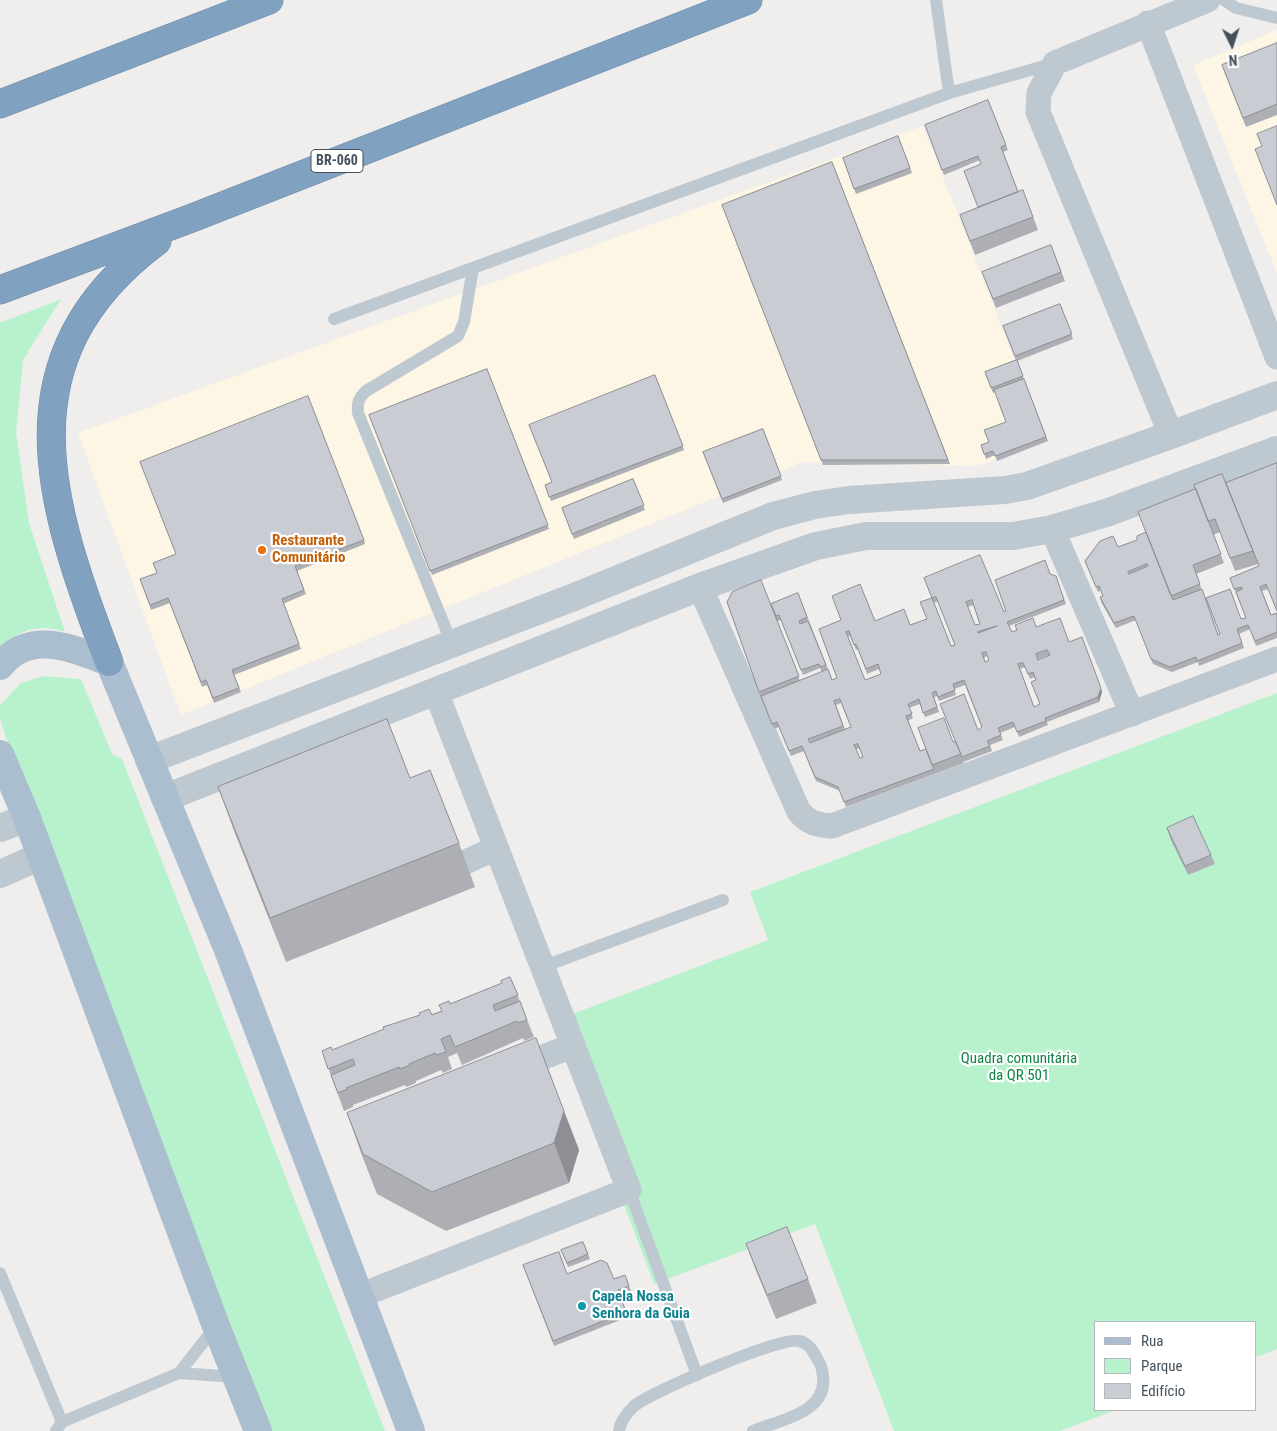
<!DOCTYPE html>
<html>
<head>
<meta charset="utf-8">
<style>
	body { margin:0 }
	#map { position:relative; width:1277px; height:1431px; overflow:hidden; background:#f0eded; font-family:"Roboto Condensed",sans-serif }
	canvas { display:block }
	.legend { position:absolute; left:1094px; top:1321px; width:162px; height:90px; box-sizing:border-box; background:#fff; border:1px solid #b4b9be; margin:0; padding:6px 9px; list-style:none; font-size:15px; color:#44515c }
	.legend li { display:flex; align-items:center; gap:10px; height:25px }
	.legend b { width:25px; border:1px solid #b4b9be }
	.north { position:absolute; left:1207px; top:20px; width:50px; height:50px; -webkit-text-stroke:4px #fff; paint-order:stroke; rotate:176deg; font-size:14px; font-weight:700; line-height:20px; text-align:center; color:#44515c }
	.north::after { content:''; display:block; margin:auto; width:18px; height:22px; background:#44515c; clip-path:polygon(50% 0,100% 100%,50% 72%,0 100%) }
</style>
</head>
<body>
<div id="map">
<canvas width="1277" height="1431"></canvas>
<ul class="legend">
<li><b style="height:6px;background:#abbecf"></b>Rua</li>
<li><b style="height:14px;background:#b8f2cd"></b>Parque</li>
<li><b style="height:14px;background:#c9ccd3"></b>Edifício</li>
</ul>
<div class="north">N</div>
</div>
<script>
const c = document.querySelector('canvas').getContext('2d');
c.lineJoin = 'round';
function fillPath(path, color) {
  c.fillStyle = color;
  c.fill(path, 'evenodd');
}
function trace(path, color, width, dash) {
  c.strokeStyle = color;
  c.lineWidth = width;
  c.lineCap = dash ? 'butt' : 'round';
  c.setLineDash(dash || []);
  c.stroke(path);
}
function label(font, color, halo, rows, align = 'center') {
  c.font = font + ' "Roboto Condensed",sans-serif';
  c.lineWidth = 4.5;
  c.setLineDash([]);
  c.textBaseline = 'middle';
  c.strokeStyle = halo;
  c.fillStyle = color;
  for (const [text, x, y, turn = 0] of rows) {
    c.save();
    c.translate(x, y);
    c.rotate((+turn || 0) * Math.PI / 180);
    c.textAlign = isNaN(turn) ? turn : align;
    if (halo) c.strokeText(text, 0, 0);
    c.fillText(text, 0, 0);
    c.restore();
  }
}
const commercial = new Path2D(`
	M1277 30V273L1193 65Z
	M923 126 1047 442 976 466 803 462 181 715 78 433Z`);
const green = new Path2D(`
	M61 299 23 360 16 433 29 523 65 632C37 623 23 630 0 646V323Z
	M44 676 81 679 112 754 122 759 385 1431H266L21 787 0 718V705L21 683Z
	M1277 693V1349L1256 1357V1322H1096V1410H1116L1060 1431H894L815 1224 654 1284 554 1021 768 940 750 892Z`);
const service = new Path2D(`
	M936 0 949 93
	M1224 0 1236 8 1277 18
	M334 319 949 93 1055 63
	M452 644 358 413C357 402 359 398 366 391L458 336 464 322 473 268
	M542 967 723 900
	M629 1190 697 1375
	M0 1273 62 1422
	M179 1373 216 1326
	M56 1431 62 1422 179 1373 237 1377
	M619 1431C620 1421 627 1413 634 1406 651 1392 781 1336 799 1341 810 1343 814 1353 819 1362 822 1366 822 1371 823 1376 828 1413 779 1420 753 1431`);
const minor = new Path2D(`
	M1148 23 1277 357
	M1171 435 1038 112 1039 93 1055 63 1208 0
	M1052 529 1132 714
	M700 587 799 812C809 823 817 825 832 826L1277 659
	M435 876 496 848
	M512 1069 572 1046
	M359 1296 629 1190 436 692`);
const tertiary = new Path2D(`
	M149 760 574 597 773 516 815 505 849 500 1005 490 1027 486 1171 435 1277 395
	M165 798 700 587 816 546 866 536H1013L1052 529 1106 513 1277 450
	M0 828 27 818
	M0 874 41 856`);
const primary = new Path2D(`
	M0 666C30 628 73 649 109 662L228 950 411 1431
	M0 754 27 818 216 1326 258 1431`);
const motorway = new Path2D(`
	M0 104 269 0
	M0 290 192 218 748 0
	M109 662C48 502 0 358 157 241`);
const wall = new Path2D(`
	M1277 43V115L1246 127 1222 65Z
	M988 100 1008 150 1003 152 1018 192 1023 190 1038 230 975 255 960 215 978 207 981 164 980 160 944 175 925 125Z
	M898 136 912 173 856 194 843 158Z
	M832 162 950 464 823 465 722 205Z
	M1051 245 1065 281 996 308 982 272Z
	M1060 304 1073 339 1017 361 1048 441 997 461 995 455 986 459 981 445 989 442 1006 422 995 392 993 393 985 372 1016 360 1003 326Z
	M487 369 549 529 432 575 369 415Z
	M655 375 684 450 551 501 545 485 552 483Z
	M763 429 782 480 723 503 703 452Z
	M1277 463V611L1268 589 1262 591 1271 615 1277 613V638L1256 646 1250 629 1239 634 1244 648 1199 666 1198 662 1172 672 1153 664 1136 620 1116 628 1101 602 1100 597 1103 596 1101 590 1098 592 1085 561 1100 541 1113 536 1118 547 1137 540V536L1146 532 1138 512 1196 489 1194 485 1222 474 1226 483ZM1220 532 1235 571 1258 564 1255 558 1259 567 1230 578 1246 618 1241 619 1230 589 1206 598 1220 634H1218L1196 574 1224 563 1213 535Z
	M633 479 645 510 574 539 562 508Z
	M364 540 365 544 297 571 306 594 283 604 301 649 234 675 241 692 214 703 207 685 202 687 170 603 151 610 140 579Z
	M1050 574 1056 576 1066 604 1009 626 1012 632 1036 627 1069 642 1102 692 1099 702 1047 722 1048 725 1019 737 1015 727 1000 733 1003 740 990 745 992 751 963 762 964 763 846 807 840 791 816 781 804 751 791 756 779 727 774 729 762 701 727 602 771 604 798 593 828 669 822 672 820 668 803 675 781 620 777 621 800 681 832 680 837 678 819 629 875 621 910 625 926 619 932 598 924 578 1004 612ZM938 601 955 645 951 646 934 603ZM973 605 980 624 975 625 968 607ZM850 636 856 650 858 649 867 674 879 669 881 674 865 680 848 637ZM1049 655 1038 660V659ZM987 656 989 660 985 662 984 658ZM1025 667 1030 679 1034 677 1036 680 1040 704 1034 707 1020 669ZM965 685 982 728 953 742 920 751 908 721 913 718 909 708 920 704 925 717 939 712 934 697 937 696 939 701 956 695 954 689ZM841 703 851 727 845 729 836 705ZM859 748 863 757 860 758 856 750Z
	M410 778 459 843 475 887 286 962 234 831 218 787Z
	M1167 828 1211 855 1215 864 1188 875 1170 838Z
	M510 977 534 1037 524 1041 523 1038 462 1065 457 1053 448 1057 452 1069 443 1073 441 1070 416 1081V1083L406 1087 405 1085 353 1105V1107L344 1111 322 1051 332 1050 441 1011 450 1004 502 983Z
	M564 1111 579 1150 569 1183 446 1231 377 1194 361 1153 347 1113Z
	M583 1242 590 1259 568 1267 561 1250Z
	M746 1244 808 1279 817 1303 776 1319 755 1268Z
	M523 1265 567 1274 614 1279 625 1275 631 1291 620 1295 628 1317 554 1346Z`);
const shadedWall = new Path2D(`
	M1101 688 1102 692 1099 702 1098 697Z
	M564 1111 579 1150 569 1183 554 1143Z`);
const building = new Path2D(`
	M1277 43V104L1243 118 1222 65Z
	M988 100 1006 145 1001 147 1018 192 978 207 964 171 981 164 978 156 942 170 925 125Z
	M1277 126V205L1255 149 1262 146 1257 134Z
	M898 136 910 168 854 189 843 158Z
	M832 162 948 460H821L722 205Z
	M1023 190 1033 217 970 241 960 215Z
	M1051 245 1061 272 993 299 982 272Z
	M1060 304 1072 334 1015 356 1003 326Z
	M1017 360 1023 376 991 388 985 372Z
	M487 369 548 525 430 571 369 415Z
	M655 375 683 446 549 497 545 485 552 482 529 425Z
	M1024 379 1046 437 995 456 993 451 984 454 981 445 989 442 984 430 1006 422 994 390Z
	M308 396 364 540 295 566 304 590 282 599 299 644 232 670 239 688 213 698 206 680 201 682 168 598 150 605 140 579 157 573 153 563 176 554 140 462Z
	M763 429 781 476 722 499 703 452Z
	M1277 463V611L1266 584 1260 587 1271 615 1277 613V632L1255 641 1248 625 1237 629 1242 643 1197 661 1196 657 1170 667 1151 659 1134 616 1114 623 1100 597 1103 596 1099 586 1096 587 1085 561 1100 541 1113 536 1118 547 1137 540V536L1146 532 1173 600 1202 589 1218 635 1220 634 1206 598 1230 589 1241 619 1246 618 1236 592 1242 589V587L1234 589 1230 578 1259 566 1226 483ZM1147 564 1148 566 1129 574 1128 572Z
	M1222 474 1253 551 1230 558 1215 519 1208 521 1194 485Z
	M633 479 644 505 572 534 562 508Z
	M1196 489 1221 554 1193 565 1200 584 1171 596 1138 512Z
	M980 555 1004 612 1006 611 995 580 1045 560 1050 574 1056 576 1064 600 1007 622 1012 632 1017 630 1015 625 1033 618 1036 627 1060 618 1069 642 1082 637 1101 688 1098 697 1045 718 1046 721 1017 732 1013 722 998 728 1001 735 987 741 990 746 962 757 940 704 964 694 978 730 982 727 964 680 953 684 955 690 938 697 936 691 932 693 937 707 923 713 919 699 908 704 912 714 906 716 920 751 926 749 934 769 844 802 838 787 815 777 802 746 789 751 777 722 772 724 761 696 828 669 832 680 837 678 819 629 841 620 832 596 860 584 875 621 904 609 910 625 927 619 920 602 932 598 924 578ZM936 597 955 645 951 646 932 598ZM972 600 980 624 975 625 966 602ZM997 626 978 633V632ZM849 631 854 645 856 644 866 669 878 664 881 674 865 680 846 632ZM1047 650 1050 655 1038 660 1036 654ZM986 652 989 660 985 662 982 653ZM1023 663 1028 674 1033 672 1036 680 1031 682 1040 704 1034 707 1018 664ZM840 699 851 727 810 743 808 739 843 726 834 701ZM858 744 863 757 860 758 854 745Z
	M761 580 799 676 759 692 727 602 732 592Z
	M798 593 807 617 799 621 800 624 808 621 826 665 820 667 819 664 801 670 779 615 776 616 771 604Z
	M944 718 953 742 955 741 961 754 932 765 918 728Z
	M387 719 410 778 430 770 459 843 270 918 218 787Z
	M1193 816 1211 855 1185 866 1167 828Z
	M510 977 518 995 493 1005 495 1011 520 1001 527 1020 518 1023 517 1021 455 1047 450 1035 441 1039 446 1052 436 1055 435 1053 409 1064 410 1065 400 1069 399 1067 346 1088 347 1089 338 1093 331 1075 355 1065 353 1059 328 1069 322 1051 331 1047 332 1050 384 1029 383 1027 420 1015 419 1013 429 1009 432 1015 442 1011 439 1005 449 1001 450 1004 502 983 501 981Z
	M536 1038 564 1111 554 1143 432 1192 363 1154 347 1113Z
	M787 1227 808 1279 767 1295 746 1244Z
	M583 1242 588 1254 567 1263 561 1250Z
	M559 1252 567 1274 601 1260 607 1263 614 1279 625 1275 629 1286 618 1290 626 1312 553 1341 523 1265Z`);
const markers = [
	[262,550,5,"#e8710a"],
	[582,1306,5,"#0f9aa8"]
];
const shields = [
	[337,161,52]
];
const shieldNames = [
	["BR-060",337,161]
];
const foodNames = [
	["Restaurante",272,541],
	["Comunitário",272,558]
];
const parkNames = [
	["Quadra comunitária",1019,1059],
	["da QR 501",1019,1076]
];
const cultureNames = [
	["Capela Nossa",592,1297],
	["Senhora da Guia",592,1314]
];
fillPath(commercial, '#fdf6e5');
fillPath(green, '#b8f2cd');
trace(motorway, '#6c8cac', 29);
trace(service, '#bdc8d1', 12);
trace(minor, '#bdc8d1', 25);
trace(tertiary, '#bdc8d1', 28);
trace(primary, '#abbecf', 28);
trace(motorway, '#81a1c1', 28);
fillPath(wall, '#adafb5');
fillPath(shadedWall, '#8d8f94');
fillPath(building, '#c9ccd3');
trace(building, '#8d8f94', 1);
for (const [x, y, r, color] of markers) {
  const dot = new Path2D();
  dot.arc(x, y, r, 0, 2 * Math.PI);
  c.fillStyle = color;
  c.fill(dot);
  trace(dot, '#fff', 2);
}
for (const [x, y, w] of shields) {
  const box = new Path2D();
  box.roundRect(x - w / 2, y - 11.5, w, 23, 4);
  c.fillStyle = '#fff';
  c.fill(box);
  trace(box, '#44515c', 1);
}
label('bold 14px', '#44515c', null, shieldNames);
label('bold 15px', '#c56008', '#fff', foodNames, 'left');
label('15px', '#108348', '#fff', parkNames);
label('bold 15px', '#0d838f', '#fff', cultureNames, 'left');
</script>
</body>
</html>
